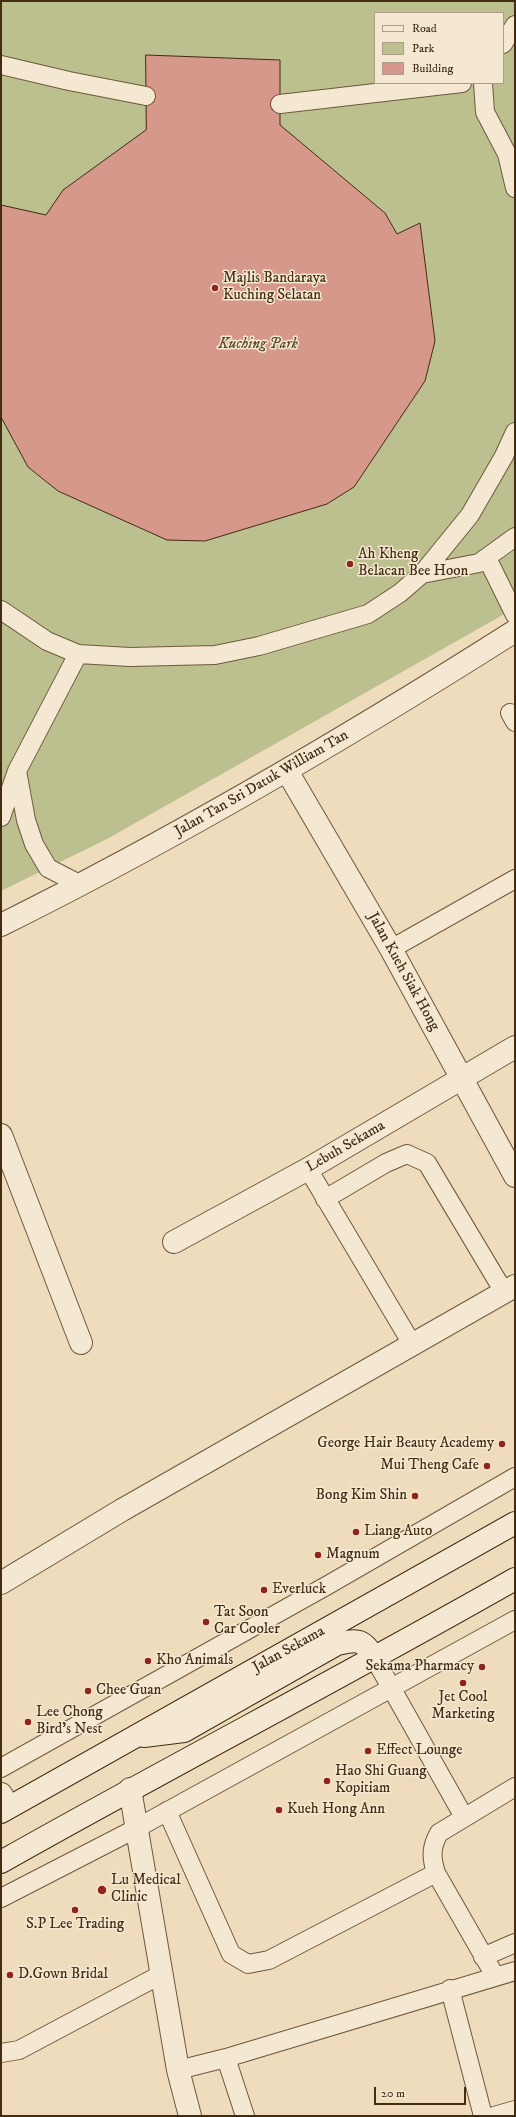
<!DOCTYPE html>
<html>
<head>
<meta charset="utf-8">
<style>
	body { margin:0 }
	#map { position:relative; width:516px; height:2117px; overflow:hidden; background:#efdcbc; font-family:"IM FELL DW Pica",serif }
	canvas { display:block }
	.frame { position:absolute; inset:0; border:2px solid #432c12; pointer-events:none }
	.legend { position:absolute; left:374px; top:12px; width:130px; height:72px; box-sizing:border-box; background:#f5e8d3; border:1px solid #ae9d86; margin:0; padding:5px 7px; list-style:none; font-size:12px; color:#432c12 }
	.legend li { display:flex; align-items:center; gap:8px; height:20px }
	.legend b { width:20px; border:1px solid #ae9d86 }
	.scale { position:absolute; left:374px; top:2087px; width:92px; height:18px; box-sizing:border-box; border:2px solid #432c12; border-top:0; padding-left:5px; font-size:12px; line-height:14px; white-space:nowrap; color:#432c12; -webkit-text-stroke:3px #f5e8d3; paint-order:stroke }
</style>
</head>
<body>
<div id="map">
<canvas width="516" height="2117"></canvas>
<div class="frame"></div>
<ul class="legend">
<li><b style="height:5px;background:#f5e8d3"></b>Road</li>
<li><b style="height:11px;background:#bcbf8e"></b>Park</li>
<li><b style="height:11px;background:#d5988a"></b>Building</li>
</ul>
<div class="scale">20 m</div>
</div>
<script>
const c = document.querySelector('canvas').getContext('2d');
c.lineJoin = 'round';
function fillPath(path, color) {
  c.fillStyle = color;
  c.fill(path, 'evenodd');
}
function trace(path, color, width, dash) {
  c.strokeStyle = color;
  c.lineWidth = width;
  c.lineCap = dash ? 'butt' : 'round';
  c.setLineDash(dash || []);
  c.stroke(path);
}
function label(font, color, halo, rows, align = 'center') {
  c.font = font + ' "IM FELL DW Pica",serif';
  c.lineWidth = 3;
  c.setLineDash([]);
  c.textBaseline = 'middle';
  c.strokeStyle = halo;
  c.fillStyle = color;
  for (const [text, x, y, turn = 0] of rows) {
    c.save();
    c.translate(x, y);
    c.rotate((+turn || 0) * Math.PI / 180);
    c.textAlign = isNaN(turn) ? turn : align;
    if (halo) c.strokeText(text, 0, 0);
    c.fillText(text, 0, 0);
    c.restore();
  }
}
const green = new Path2D(`
	M1 1H515V608L107 839 1 891ZM375 13H503V83H375Z`);
const building = new Path2D(`
	M146 55 280 60V125L385 213 397 234 420 223 435 341 425 381 354 487 327 504 205 541 167 540 58 491 28 467 1 417V205L46 215 63 190 146 130Z`);
const service = new Path2D(`
	M503 44 515 25
	M1 65 69 81 146 96
	M483 83 485 112 507 154 515 188
	M280 104 462 83
	M487 558 515 615
	M422 574 479 563 515 537
	M1 610 47 641 78 654 130 657 215 655 259 646 368 614 400 593 422 574 470 515 504 456 515 432
	M510 713 515 722
	M17 771 26 820 34 844 48 868 81 885
	M1 817 17 771 78 654
	M391 949 515 879
	M308 1169 412 1344
	M325 1199 386 1163 407 1154 427 1163 504 1292
	M375 1659 464 1817
	M1 1768 328 1585 515 1477
	M167 1811 231 1954 248 1964 269 1960 436 1873
	M1 1898 137 1828 515 1620
	M483 1957 515 1943
	M495 1976 436 1873C431 1857 431 1847 439 1833L515 1787
	M450 1989 483 2116
	M1 2053 19 2050 162 1974
	M226 2058 245 2116
	M178 2070 226 2058 515 1971
	M494 2116 515 2110`);
const minor = new Path2D(`
	M1 1135 81 1343
	M174 1242 308 1169 515 1047
	M1 1583 122 1510 515 1286
	M130 1789 178 2070 190 2116
	M1 1794 9 1807`);
const tertiary = new Path2D(`
	M287 771 391 949 515 1176
	M1 925C178 837 348 737 515 631`);
const secondary = new Path2D(`
	M144 1736 184 1731 337 1644C360 1639 362 1639 375 1659
	M1 1812 515 1523
	M1 1862C171 1766 345 1676 515 1579`);
const markers = [
	[215,288,4,"#8f2418"],
	[350,564,4,"#8f2418"],
	[502,1444,4,"#8f2418"],
	[487,1466,4,"#8f2418"],
	[415,1496,4,"#8f2418"],
	[356,1532,4,"#8f2418"],
	[318,1555,4,"#8f2418"],
	[264,1590,4,"#8f2418"],
	[206,1622,4,"#8f2418"],
	[148,1661,4,"#8f2418"],
	[482,1667,4,"#8f2418"],
	[463,1683,4,"#8f2418"],
	[88,1691,4,"#8f2418"],
	[28,1722,4,"#8f2418"],
	[368,1751,4,"#8f2418"],
	[327,1781,4,"#8f2418"],
	[279,1810,4,"#8f2418"],
	[102,1890,5,"#8f2418"],
	[75,1910,4,"#8f2418"],
	[10,1975,4,"#8f2418"]
];
const poiNames = [
	["Majlis Bandaraya",223,279],
	["Kuching Selatan",223,296],
	["Ah Kheng",358,555],
	["Belacan Bee Hoon",358,572],
	["George Hair Beauty Academy",494,1444,"right"],
	["Mui Theng Cafe",479,1466,"right"],
	["Bong Kim Shin",407,1496,"right"],
	["Liang Auto",364,1532],
	["Magnum",326,1555],
	["Everluck",272,1590],
	["Tat Soon",214,1613],
	["Car Cooler",214,1630],
	["Kho Animals",156,1661],
	["Sekama Pharmacy",474,1667,"right"],
	["Chee Guan",96,1691],
	["Jet Cool",463,1698,"center"],
	["Marketing",463,1715,"center"],
	["Lee Chong",36,1713],
	["Bird's Nest",36,1730],
	["Effect Lounge",376,1751],
	["Hao Shi Guang",335,1772],
	["Kopitiam",335,1789],
	["Kueh Hong Ann",287,1810],
	["Lu Medical",111,1881],
	["Clinic",111,1898],
	["S.P Lee Trading",75,1925,"center"],
	["D.Gown Bridal",18,1975]
];
const parkNames = [
	["Kuching Park",258,345]
];
const streetNames = [
	["Jalan Tan Sri Datuk William Tan",262,784,-30],
	["Jalan Kueh Siak Hong",403,972,61],
	["Lebuh Sekama",346,1147,-30],
	["Jalan Sekama",289,1650,-29]
];
fillPath(green, '#bcbf8e');
fillPath(building, '#d5988a');
trace(building, '#432c12', 1);
trace(service, '#6e583c', 20);
trace(minor, '#6e583c', 24);
trace(tertiary, '#6e583c', 24);
trace(secondary, '#432c12', 24);
trace(service, '#f5e8d3', 18);
trace(minor, '#f5e8d3', 22);
trace(tertiary, '#f5e8d3', 22);
trace(secondary, '#f5e8d3', 22);
for (const [x, y, r, color] of markers) {
  const dot = new Path2D();
  dot.arc(x, y, r, 0, 2 * Math.PI);
  c.fillStyle = color;
  c.fill(dot);
  trace(dot, '#f5e8d3', 1.5);
}
label('15px', '#432c12', '#f5e8d3', poiNames, 'left');
label('italic 15px', '#5b492b', '#f5e8d3', parkNames);
label('15px', '#432c12', '#f5e8d3', streetNames);
</script>
</body>
</html>
